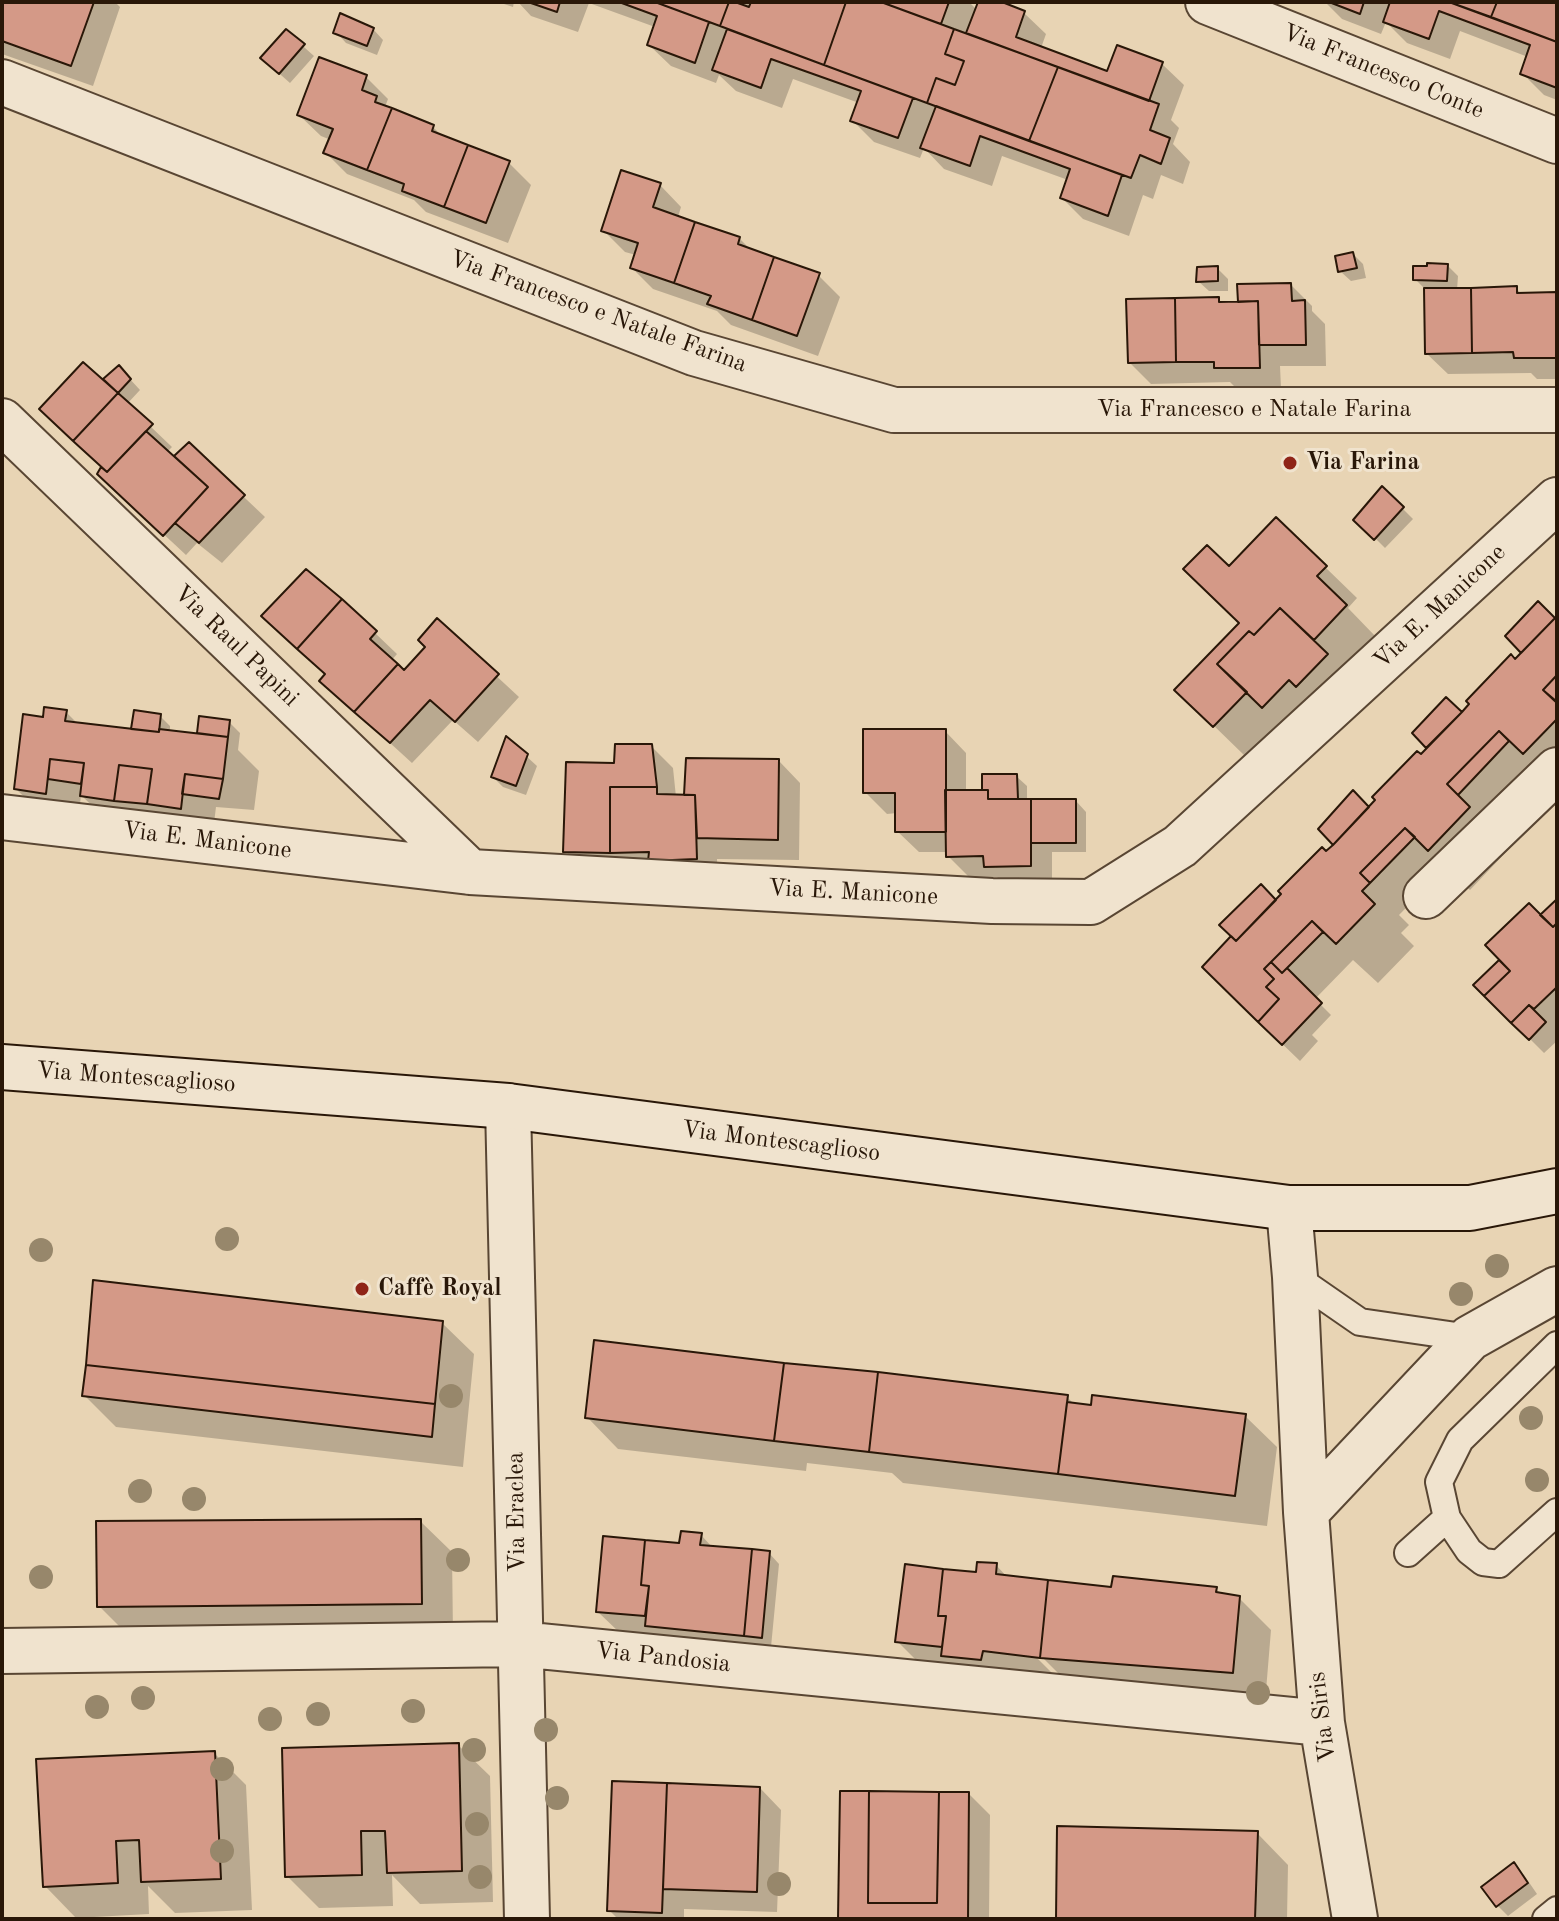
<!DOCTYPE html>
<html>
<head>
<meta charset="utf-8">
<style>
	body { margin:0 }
	#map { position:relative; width:1559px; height:1921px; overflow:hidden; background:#e8d4b4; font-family:"Old Standard TT",serif }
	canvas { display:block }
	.frame { position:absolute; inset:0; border:4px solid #291708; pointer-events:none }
</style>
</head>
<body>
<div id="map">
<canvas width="1559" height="1921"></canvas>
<div class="frame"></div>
</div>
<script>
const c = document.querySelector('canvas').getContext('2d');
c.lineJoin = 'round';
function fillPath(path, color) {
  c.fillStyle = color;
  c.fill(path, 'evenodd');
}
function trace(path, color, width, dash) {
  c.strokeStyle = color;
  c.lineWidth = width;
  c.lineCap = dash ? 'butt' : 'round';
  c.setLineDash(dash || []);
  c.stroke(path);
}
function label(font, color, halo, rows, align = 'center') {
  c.font = font + ' "Old Standard TT",serif';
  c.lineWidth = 6;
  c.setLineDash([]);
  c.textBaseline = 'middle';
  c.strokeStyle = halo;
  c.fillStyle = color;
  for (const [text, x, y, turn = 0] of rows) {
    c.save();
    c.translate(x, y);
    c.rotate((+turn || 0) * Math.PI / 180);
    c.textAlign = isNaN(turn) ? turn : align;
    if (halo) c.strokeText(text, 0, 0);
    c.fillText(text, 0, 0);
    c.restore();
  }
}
const shadow = new Path2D(`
	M2 2H115L120 7 93 86 2 54Z
	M498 2H514L513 7Z
	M518 2H969L977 10 980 2H996L1024 13 1046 34 1041 48 1108 73 1162 64 1184 85 1171 120 1179 128 1173 144 1190 162 1183 184 1161 175 1153 199 1143 195 1129 236 1083 219 1062 198 1068 180 1002 156 992 186 944 169 924 148 920 158 874 142 852 120 859 103 793 79 782 108 736 91 719 75 716 83 671 66 649 45 655 27 589 3 578 32 531 16Z
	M1325 2H1557V100L1544 95 1522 73 1528 57 1460 31 1450 59 1407 43 1386 22 1381 34 1342 19Z
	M373 29 383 40 377 55 346 43 336 32Z
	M286 31 314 56 290 83 273 68Z
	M320 60 366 77 388 99 385 107 433 127 444 138 509 163 531 185 508 243 426 212 414 200 347 174 326 153 331 140 321 136 299 115Z
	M660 185 681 207 678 217 739 238 752 251 818 275 840 297 818 356 731 325 717 311 653 289 632 268 636 255 625 252 603 230Z
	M1353 254 1363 264 1366 278 1351 281 1340 271Z
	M1448 266 1458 276 1457 290 1516 288 1522 295 1557 294V379H1537L1531 373 1448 374 1426 353V290L1415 279Z
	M1217 268 1228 279V291H1209L1198 281Z
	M1291 285 1312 306V311L1325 324 1326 366H1280L1281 388 1237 389 1230 382 1151 384 1130 363 1218 299 1223 304H1240Z
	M129 378 140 390 127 404 172 447 167 452 174 459 189 445 265 517 222 563 197 543 186 555 99 474 103 467 114 393Z
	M1383 489 1413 519 1385 548 1356 519Z
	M1325 567 1357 598 1348 608 1377 638 1285 728 1280 722 1246 757 1209 721 1241 623Z
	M1538 604 1555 621 1557 619V786L1486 826 1509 849 1470 890 1446 867 1399 915 1409 925 1401 933 1414 946 1378 983 1353 960 1315 999 1331 1015 1312 1035 1318 1041 1300 1061 1245 1008 1276 902 1429 749 1415 733 1446 699 1462 715 1524 653Z
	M437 621 519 697 478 742 453 720 412 763 322 681 375 633 397 654 391 661 404 673 427 647Z
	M66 712 79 725 137 732 160 716 170 726V732L203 736 199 732 229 722 240 733 238 750 259 771 254 810 216 807 212 839 114 827 81 795 78 824 48 820 16 789 45 719Z
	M945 731 966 753V792H984L1016 776 1027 786V801H1076L1086 812V852H1052V887H1007L997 877H969L948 856V852H919L897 831V813L887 814 865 792Z
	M651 746 673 768 676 797H686L779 761 800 783 799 860 717 859 718 880 587 872 565 851Z
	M526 756 537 766 526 795 503 787 493 777Z
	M1557 902V1041L1544 1053 1476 985Z
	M442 1323 474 1354 463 1467 116 1427 84 1395Z
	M1067 1397 1075 1405 1245 1416 1277 1447 1267 1526 903 1483 892 1473 807 1463 806 1471 618 1449 587 1417Z
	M420 1521 452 1552 453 1635 131 1638 99 1606Z
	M701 1535 713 1548 769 1553 779 1564 771 1647 620 1633 598 1612 681 1545Z
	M996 1565 1008 1578 1112 1589H1216L1222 1595 1239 1598 1271 1630 1265 1703 1074 1689 1034 1649 1031 1652 1057 1678 919 1663 897 1641 978 1575Z
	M458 1745 490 1776 493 1902 420 1904 392 1875 393 1906 319 1908 287 1876Z
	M214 1753 246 1785 252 1910 175 1913 148 1886 149 1914 76 1918 45 1886Z
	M614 1783 760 1788 781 1810 777 1912 684 1909V1919H618L609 1910Z
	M969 1794 990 1815 989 1919H840Z
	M1257 1833 1288 1865 1287 1919H1059Z
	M1513 1865 1524 1875 1537 1894 1508 1916 1498 1906Z`);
const building = new Path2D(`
	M2 2H94L71 66 2 41Z
	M528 2H560L557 12Z
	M619 2H655L709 22 695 63 647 45 657 16Z
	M655 2H729L720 26Z
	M729 2H735L749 7 751 2H846L824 65 720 26Z
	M846 2H881L954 29 945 54 964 61 955 85 936 78 927 103 824 65Z
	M881 2H949L941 24Z
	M978 2H1002L1025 11 1016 37 1107 71 1117 45 1163 62 1149 101 966 33Z
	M1329 2H1364L1360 14Z
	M1390 2H1449L1557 42V88L1520 74 1530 45 1439 11 1429 39 1383 22Z
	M1449 2H1497L1491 17Z
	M1497 2H1557V42L1491 17Z
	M340 13 374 28 367 46 333 33Z
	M286 29 305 44 279 74 260 58Z
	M727 29 913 98 898 138 850 121 861 91 771 59 761 88 712 70Z
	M954 29 1058 67 1029 141 927 103 936 78 955 85 964 61 945 54Z
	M319 57 367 75 362 90 377 96 375 102 392 108 367 170 323 153 333 129 297 115Z
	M1058 67 1159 104 1150 130 1170 138 1161 164 1140 155 1131 178 1029 141Z
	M936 106 1122 175 1108 216 1060 198 1070 169 980 136 970 166 920 148Z
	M392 108 434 125 432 131 468 145 444 207 402 191 404 184 367 170Z
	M468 145 510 161 486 223 444 207Z
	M621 170 661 183 653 207 695 222 674 283 630 268 638 243 601 231Z
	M695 222 740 237 738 244 774 257 752 320 707 304 711 296 674 283Z
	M1353 252 1357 268 1338 272 1335 256Z
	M774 257 820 273 797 336 752 320Z
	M1427 263 1448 264 1447 281 1413 280V266H1427Z
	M1218 266V281L1196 282 1197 267Z
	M1291 283 1292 301 1305 300 1306 345H1259L1258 301 1238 302 1237 284Z
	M1517 286V293L1557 292V358H1514L1513 352 1472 353 1471 288Z
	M1424 288H1471L1472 353 1425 354Z
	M1219 297V302L1258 301 1260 368H1214V362H1176L1175 298Z
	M1175 298 1176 362 1128 363 1126 299Z
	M83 362 118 393 73 441 39 409Z
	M119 365 131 379 118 393 103 379Z
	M118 393 153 424 107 472 73 441Z
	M146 431 208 487 163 536 97 474 101 467 107 472Z
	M189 442 245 495 199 543 175 523 208 487 174 456Z
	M1382 486 1404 507 1374 540 1353 520Z
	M1276 517 1327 566 1317 576 1347 605 1314 640 1280 608 1254 635 1249 631 1217 664 1247 692 1213 727 1174 690 1239 623 1183 569 1207 545 1229 566Z
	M306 569 342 599 297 649 261 616Z
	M342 599 377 631 370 639 398 664 354 712 319 681 325 674 297 649Z
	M1538 601 1555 618 1521 653 1505 636Z
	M1280 608 1328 654 1296 687 1289 680 1262 708 1217 664 1249 631 1254 635Z
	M1557 616V675L1543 690 1557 703V719L1523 754 1499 731 1447 784 1470 807 1428 851 1405 828 1360 873 1370 883 1362 891 1375 904 1336 944 1312 921 1264 969 1274 979 1266 987 1279 999 1258 1022 1202 967 1231 936 1236 941 1281 894 1278 891 1322 847 1326 851 1333 845 1375 800 1372 797 1417 751 1421 754 1462 712 1469 704 1466 701 1511 654 1515 659Z
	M437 618 499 674 455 722 430 700 390 743 354 712 398 664 404 670 425 647 418 640Z
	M1557 675V700L1556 701 1543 690Z
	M1446 697 1462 712 1426 748 1412 733Z
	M44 707 67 710 65 721 159 732V729L228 737 223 779 185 774 181 809 147 804 152 769 119 765 114 801 80 796 84 763 50 759 46 794 14 789 23 714 43 717Z
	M134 710 161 714 159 732 131 729Z
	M199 716 230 720 228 737 197 733Z
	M863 729H946V832H895V793H863Z
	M1499 731 1509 741 1458 795 1447 784Z
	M506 736 528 754 516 786 491 777Z
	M615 744H652L657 787H610V853L563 852 566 762 614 763Z
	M686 758 779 759 778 840 697 838 695 795H684Z
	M50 759 84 763 81 784 48 779Z
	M119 765 152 769 147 804 114 801Z
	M185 774 223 779 219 799 182 794Z
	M982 774H1017L1018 799H988V790H982Z
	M610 787H657V794L695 795 697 859 648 861 649 852 610 853Z
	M945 790H988V799H1031V866L984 867 983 856 946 857Z
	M1353 790 1369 807 1333 845 1318 829Z
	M1031 799H1076V843H1031Z
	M1405 828 1415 837 1370 883 1360 873Z
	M1261 884 1276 900 1236 941 1219 925Z
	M1557 899V923L1553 927 1540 915Z
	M1529 903 1553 927 1557 923V987L1534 1009 1529 1005 1511 1023 1484 996 1510 971 1485 945Z
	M1312 921 1323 932 1282 973 1271 962Z
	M1499 960 1510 971 1484 996 1473 985Z
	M1271 962 1282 973 1287 968 1322 1003 1282 1045 1258 1022 1279 999 1266 987 1274 979 1264 969Z
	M1529 1005 1546 1022 1529 1040 1511 1023Z
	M93 1280 443 1321 435 1404 86 1365Z
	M594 1340 784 1363 774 1441 585 1418Z
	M784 1363 878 1372 869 1452 774 1441Z
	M86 1365 435 1404 432 1437 82 1396Z
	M878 1372 1068 1395 1058 1474 869 1452Z
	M1092 1395 1246 1414 1235 1496 1058 1474 1067 1402 1091 1405Z
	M421 1519 422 1604 97 1607 96 1521Z
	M681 1531 702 1533 700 1545 752 1549 744 1636 645 1626 649 1586 641 1585 645 1540 679 1543Z
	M603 1536 645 1540 641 1585 649 1586 645 1616 596 1612Z
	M752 1549 770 1551 762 1638 744 1636Z
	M977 1562 997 1563 996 1574 1048 1580 1040 1658 983 1651 981 1660 941 1656 946 1616H938L943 1569 976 1572Z
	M905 1564 943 1569 938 1616H946L942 1647 895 1642Z
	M1113 1576 1217 1587 1216 1592 1240 1596 1233 1673 1040 1658 1048 1580 1111 1587Z
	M459 1743 462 1871 387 1873 385 1831H361L362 1875 285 1877 282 1748Z
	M215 1751 221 1879 141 1882 139 1840 116 1841 118 1883 43 1887 36 1759Z
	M612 1781 667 1783 662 1913 607 1911Z
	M667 1783 760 1787 757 1892 663 1889Z
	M840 1791H869L868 1903H937L939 1792H969L968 1919H838Z
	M869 1791 939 1792 937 1903H868Z
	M1057 1826 1258 1831 1255 1919H1056Z
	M1514 1862 1528 1883 1496 1907 1481 1887Z`);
const lane = new Path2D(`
	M1295 1277 1360 1322 1470 1338
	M1447 1518 1469 1551 1483 1562 1499 1564 1557 1512
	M1408 1553 1447 1518 1439 1482 1460 1440 1557 1345
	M1546 1919 1557 1910`);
const street = new Path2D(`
	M1208 2 1557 141
	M2 82 694 353 894 410H1557
	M2 421 470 872
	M2 817 470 872 992 901 1091 902 1180 846 1557 500
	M1426 896 1557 770
	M508 1106 527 1919
	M1289 1208 1295 1277 1306 1512 1470 1338 1557 1289
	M1306 1512 1322 1723 1355 1919
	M2 1651 519 1644 1322 1723`);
const secondary = new Path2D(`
	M2 1067 508 1106 1289 1208H1470L1557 1191`);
const trees = [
	[227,1239],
	[41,1250],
	[1497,1266],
	[1461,1294],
	[451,1396],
	[1531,1418],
	[1537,1480],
	[140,1491],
	[194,1499],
	[458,1560],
	[41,1577],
	[1258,1693],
	[143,1698],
	[97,1707],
	[413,1711],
	[318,1714],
	[270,1719],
	[546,1730],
	[474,1750],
	[222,1769],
	[557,1798],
	[477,1824],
	[222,1851],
	[480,1877],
	[779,1884]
];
const markers = [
	[1290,463,8,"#8f2418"],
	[362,1289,8,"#8f2418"]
];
const streetNames = [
	["Via Francesco Conte",1383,72,22],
	["Via Francesco e Natale Farina",598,312,20],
	["Via Francesco e Natale Farina",1254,410],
	["Via E. Manicone",1440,607,-43],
	["Via Raul Papini",236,646,44],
	["Via E. Manicone",207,841,7],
	["Via E. Manicone",853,893,3],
	["Via Montescaglioso",136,1078,4],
	["Via Montescaglioso",781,1142,7],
	["Via Eraclea",517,1512,-91],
	["Via Pandosia",663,1658,6],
	["Via Siris",1323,1717,-97]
];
const poiNames = [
	["Via Farina",1306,463],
	["Caffè Royal",378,1289]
];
fillPath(shadow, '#0003');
fillPath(building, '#d49987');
trace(building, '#291708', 2);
trace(lane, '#594633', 30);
trace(street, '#594633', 48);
trace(secondary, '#291708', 48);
trace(lane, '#f0e3ce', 26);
trace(street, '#f0e3ce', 44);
trace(secondary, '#f0e3ce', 44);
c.fillStyle = '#97876b';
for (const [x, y] of trees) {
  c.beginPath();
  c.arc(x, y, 12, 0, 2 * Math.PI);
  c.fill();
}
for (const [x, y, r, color] of markers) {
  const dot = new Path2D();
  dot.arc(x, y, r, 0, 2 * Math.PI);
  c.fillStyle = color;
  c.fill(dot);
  trace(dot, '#f0e3ce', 3);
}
label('24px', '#291708', '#f0e3ce', streetNames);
label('bold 24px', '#291708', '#f0e3ce', poiNames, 'left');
</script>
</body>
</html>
